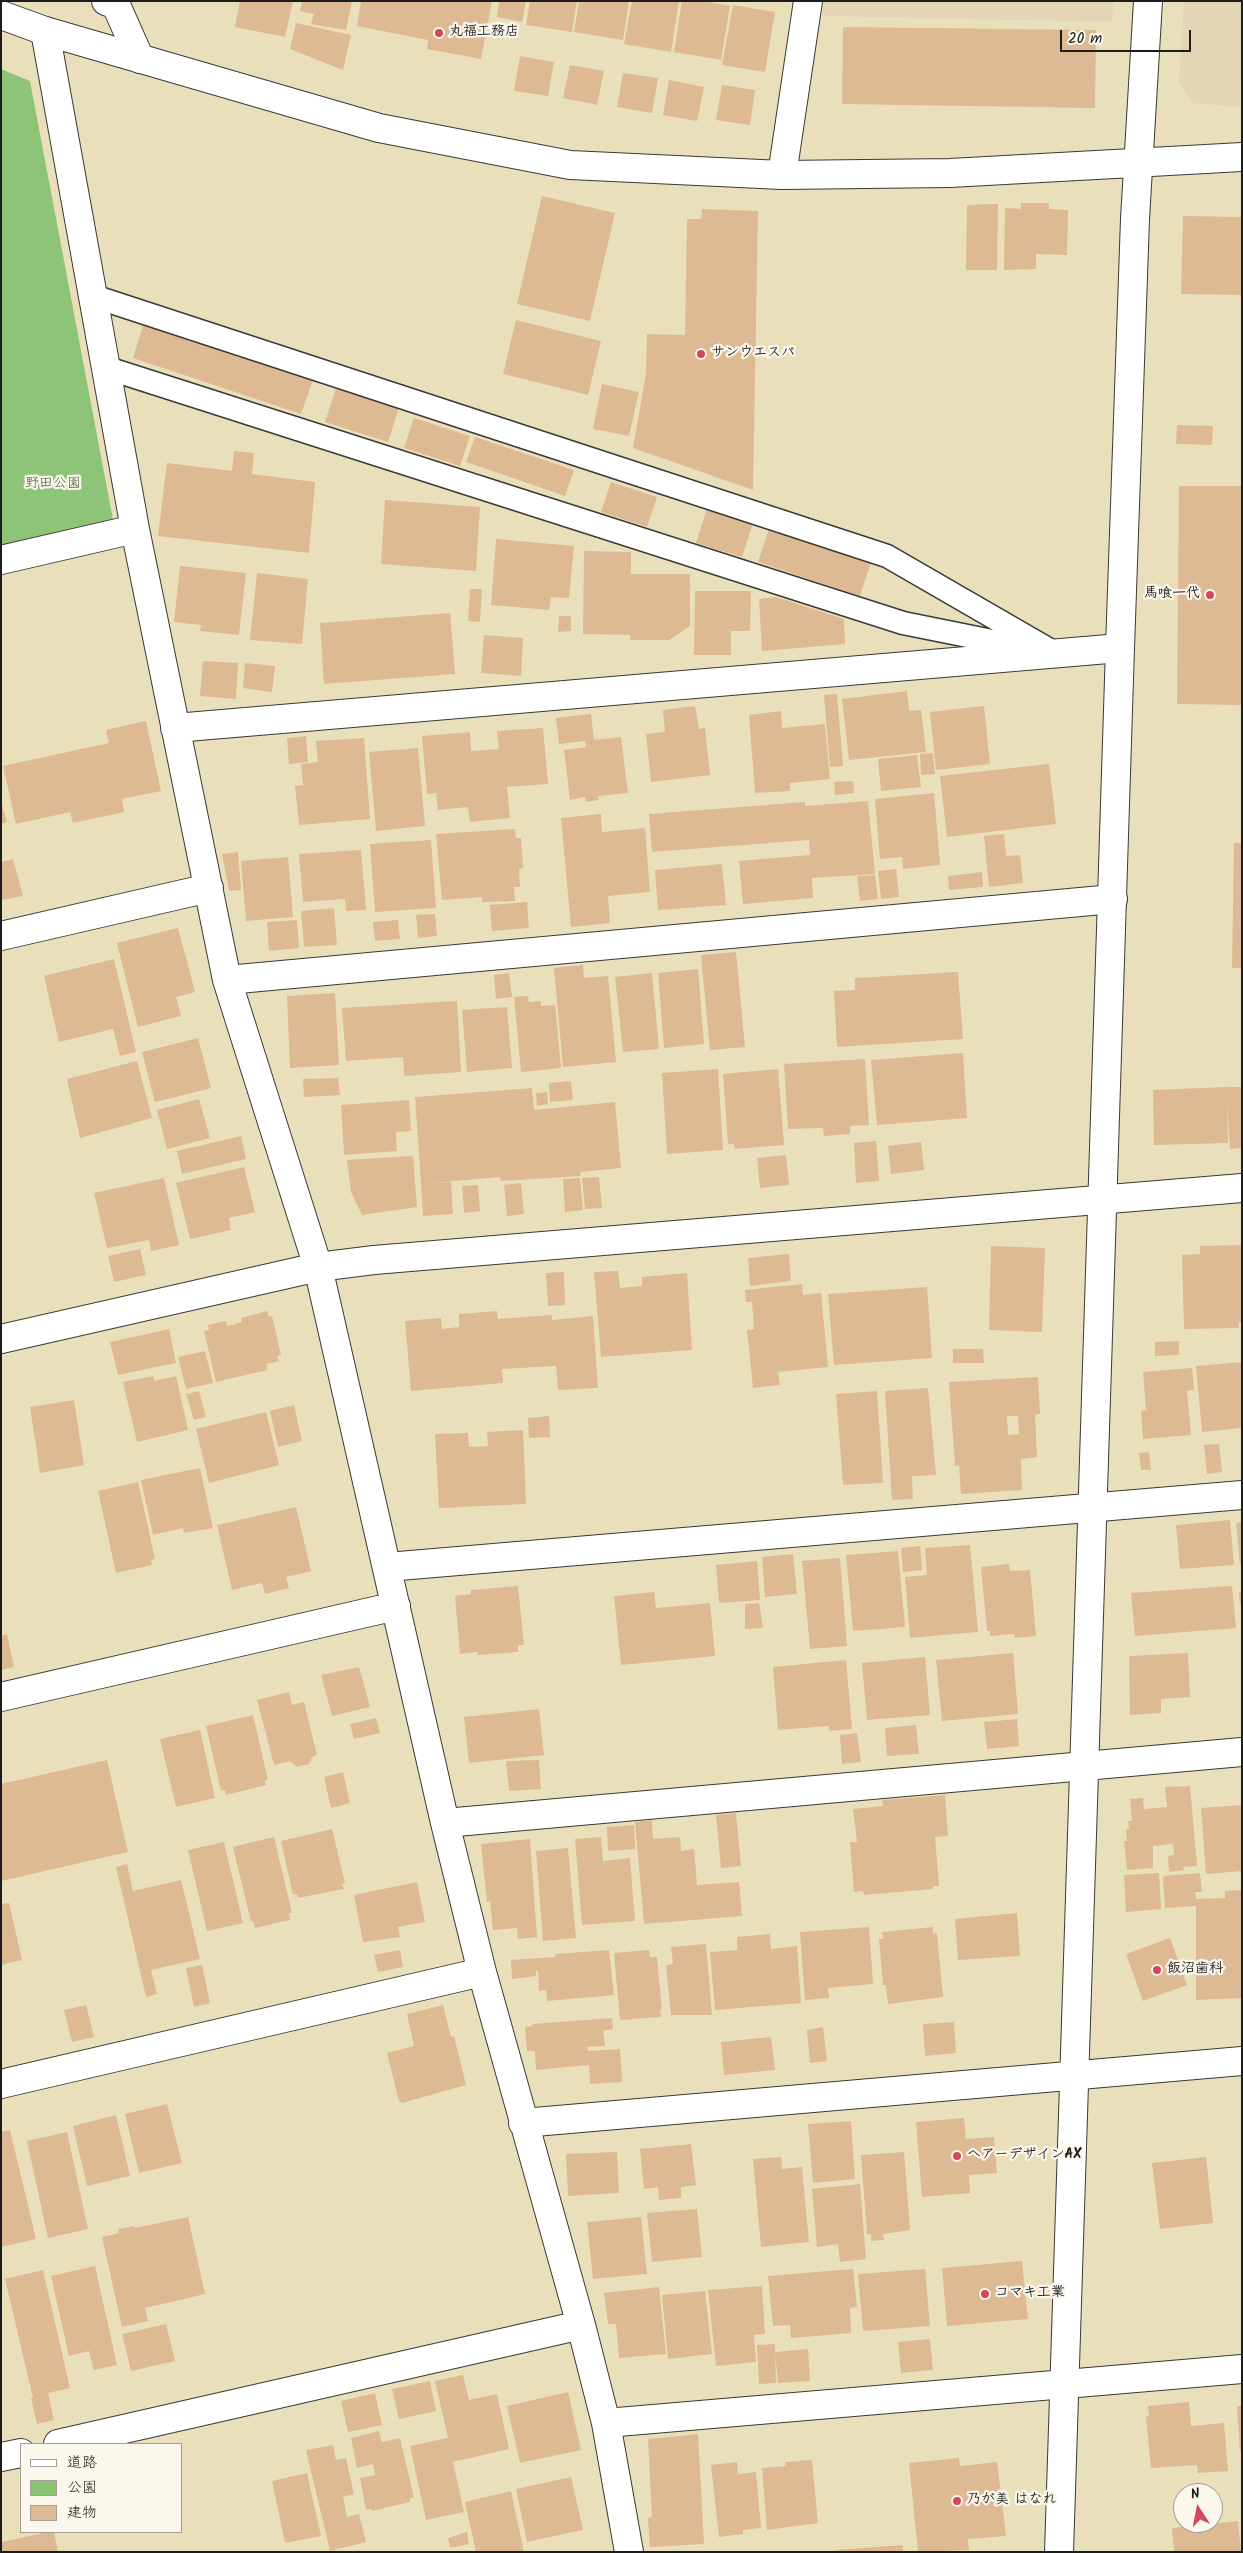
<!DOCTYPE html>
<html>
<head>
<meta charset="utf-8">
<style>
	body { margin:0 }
	#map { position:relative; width:1243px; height:2553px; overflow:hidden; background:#e9e0bb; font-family:Kalam,"Klee One",sans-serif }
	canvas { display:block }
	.frame { position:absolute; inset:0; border:2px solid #1c1c1c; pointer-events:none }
	.legend { position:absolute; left:20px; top:2443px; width:162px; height:90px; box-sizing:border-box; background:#fbf7ec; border:1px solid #a29f99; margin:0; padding:6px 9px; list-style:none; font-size:15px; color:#1c1c1c }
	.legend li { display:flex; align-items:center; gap:10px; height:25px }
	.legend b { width:25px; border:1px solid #a29f99 }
	.north { position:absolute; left:1173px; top:2483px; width:50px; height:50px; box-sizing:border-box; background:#fbf7ec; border:1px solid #a29f99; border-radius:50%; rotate:349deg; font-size:14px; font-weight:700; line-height:20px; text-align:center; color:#1c1c1c }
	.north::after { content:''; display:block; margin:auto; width:18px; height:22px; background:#d1495b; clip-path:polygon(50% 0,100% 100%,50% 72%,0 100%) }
	.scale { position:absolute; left:1060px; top:30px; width:131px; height:22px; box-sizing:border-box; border:2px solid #1c1c1c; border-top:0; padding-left:6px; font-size:15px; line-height:18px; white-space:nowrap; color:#1c1c1c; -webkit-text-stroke:4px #fbf7ec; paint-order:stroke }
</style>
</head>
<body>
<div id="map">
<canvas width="1243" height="2553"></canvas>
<div class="frame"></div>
<ul class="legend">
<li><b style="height:6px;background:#fff"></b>道路</li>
<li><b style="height:14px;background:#8ec477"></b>公園</li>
<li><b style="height:14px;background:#ddba93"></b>建物</li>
</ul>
<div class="north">N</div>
<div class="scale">20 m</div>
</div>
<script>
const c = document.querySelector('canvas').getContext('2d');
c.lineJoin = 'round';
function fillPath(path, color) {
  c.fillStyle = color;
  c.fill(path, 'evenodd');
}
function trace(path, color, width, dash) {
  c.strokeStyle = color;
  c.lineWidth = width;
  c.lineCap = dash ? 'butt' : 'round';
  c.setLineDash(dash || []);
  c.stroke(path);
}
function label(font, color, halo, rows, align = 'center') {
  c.font = font + ' Kalam,"Klee One",sans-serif';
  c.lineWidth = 4.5;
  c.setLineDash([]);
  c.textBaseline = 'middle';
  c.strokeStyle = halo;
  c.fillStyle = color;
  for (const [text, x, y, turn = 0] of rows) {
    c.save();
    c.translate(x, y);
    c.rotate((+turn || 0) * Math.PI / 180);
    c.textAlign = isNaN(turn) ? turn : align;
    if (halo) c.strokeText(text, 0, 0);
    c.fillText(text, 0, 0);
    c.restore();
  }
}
const built = new Path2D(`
	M824 1H1114L1112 22 822 16Z
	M1184 1H1242L1240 107 1192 103 1179 81Z`);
const green = new Path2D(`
	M1 69 30 81 114 525 1 551Z`);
const building = new Path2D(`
	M240 1H293L285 37 235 27Z
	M302 1H352L346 30 311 24 314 14 300 11Z
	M361 1H492L481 59 427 49 428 40 357 26Z
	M499 1H526L522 22 497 17Z
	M530 1H577L572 32 526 25Z
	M579 1H629L623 40 574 32Z
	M632 1H679L671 52 624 44Z
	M682 1H703L730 6 721 60 674 52Z
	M733 5 775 12 765 72 722 65Z
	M296 23 351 35 343 70 290 49Z
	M843 27 1096 30 1095 108 842 104Z
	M520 56 554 62 548 96 514 91Z
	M570 65 604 71 597 105 563 98Z
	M623 73 658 78 652 113 617 107Z
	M669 80 704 87 697 121 663 115Z
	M722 85 755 90 750 125 716 120Z
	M542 196 615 213 590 321 517 304Z
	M1021 203H1049V209L1068 210 1067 255 1036 254V269L1004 270 1005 208 1021 209Z
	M998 204 997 270H966L967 205Z
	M702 209 758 211 753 490 633 448 646 373 647 334 685 335 687 219H701Z
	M1183 216 1242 217V295L1181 294Z
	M516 320 601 341 588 395 503 374Z
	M143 325 313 380 301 414 133 358Z
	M602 384 639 392 629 436 593 429Z
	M336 388 399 408 388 442 325 422Z
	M414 418 470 436 460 466 404 448Z
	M1177 425 1213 426 1212 445 1176 444Z
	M475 437 574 470 565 496 466 462Z
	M234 451 254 453 252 474 315 482 309 553 158 536 167 463 232 471Z
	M611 482 657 497 647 527 601 512Z
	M1179 486H1242V705L1177 704Z
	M385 500 480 507 476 571 381 564Z
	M707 508 753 523 742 557 696 543Z
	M769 529 871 562 860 596 758 562Z
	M496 539 574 546 569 598 551 597 549 610 491 605Z
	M584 551 631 552V574H690V626L669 640H630V635L583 634Z
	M180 566 246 573 239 635 200 631 201 625 174 622Z
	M257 573 308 579 302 644 250 640Z
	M470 589H482L480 622 468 621Z
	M695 591H751L750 631H731V655H694Z
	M776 597 844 619 845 644 762 651 759 599Z
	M450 613 455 674 324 684 320 623Z
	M559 616H571V631L558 632Z
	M484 635 523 638 521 676 481 673Z
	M203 661 238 663 236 699 200 696Z
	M245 663 275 666 272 692 243 688Z
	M907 691 909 711 921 710 926 752 849 760 842 699Z
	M837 694 843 766 830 767 824 695Z
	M695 706 699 729 705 728 710 775 651 782 646 734 665 732 663 710Z
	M984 706 990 764 936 770 930 712Z
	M781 711 782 728 825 724 830 779 790 783V791L755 793 749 715Z
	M591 714 594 740 621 737 628 793 598 796 599 800 586 802 585 797 570 800 564 750 586 747 585 741 559 744 556 718Z
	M146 721 161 791 122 799 124 812 73 823 70 812 16 824 3 766 109 743 106 730Z
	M543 728 548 784 507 787 510 818 470 822 468 807 438 810 436 793 427 794 422 736 470 732 471 751 499 749 497 731Z
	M306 736 308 762 289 764 287 738Z
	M364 738 370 819 299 825 295 786 303 785 301 764 318 762 316 741Z
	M418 748 425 826 376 831 369 752Z
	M933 753 935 774 921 775 920 754Z
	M917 755 921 787 881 791 878 759Z
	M1049 764 1056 824 947 837 940 776Z
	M853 781 854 793 835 795 834 782Z
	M934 793 940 865 903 869 902 857 880 859 875 799Z
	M1 801 7 822 1 824Z
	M868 801 875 874 812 878 813 898 743 904 739 861 810 855 809 840 652 852 649 814 805 802V806Z
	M601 814 602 832 645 828 650 892 608 896 610 923 571 927 561 818Z
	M515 829 516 838H521L523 868 519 869 520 887H514L515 901 482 902V897L442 900 436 834Z
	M1004 834 1006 856 1020 855 1023 883 989 887 984 836Z
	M431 840 436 908 375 912 370 844Z
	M1234 843H1242V968H1232Z
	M361 850 366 910 346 911 345 899 303 902 299 854Z
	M238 852 241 890 229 891 222 854Z
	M288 857 293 917 246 921 241 861Z
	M13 859 23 896 1 900V862Z
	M722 864 726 905 658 910 655 870Z
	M896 869 899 897 881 899 878 871Z
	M982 872 983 887 949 890 948 876Z
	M875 875 878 899 860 901 857 876Z
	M527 902 529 928 492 931 490 905Z
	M334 908 337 945 304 947 301 911Z
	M435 914 437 936 418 938 416 915Z
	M297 920 299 948 269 951 267 922Z
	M398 920 400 939 375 941 373 922Z
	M178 928 195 992 176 997 181 1016 138 1027 117 943Z
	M736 952 745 1047 710 1050 701 955Z
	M114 959 136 1052 120 1056 113 1029 59 1042 44 976Z
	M583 965 584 978 608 976 616 1062 563 1067 554 968Z
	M698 969 704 1044 664 1048 658 973Z
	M958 972 963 1039 837 1047 834 991 855 990V978Z
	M509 973 512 997 496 999 494 975Z
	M652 973 659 1049 623 1052 615 977Z
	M335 993 339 1065 290 1068 287 996Z
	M528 996 529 1002 541 1001V1006L555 1005 561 1068 521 1072 514 997Z
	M457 1001 461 1072 404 1076 403 1057 346 1061 342 1008Z
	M507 1007 512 1068 467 1072 462 1010Z
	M198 1038 211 1088 155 1102 142 1052Z
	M963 1053 967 1118 877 1125 871 1060Z
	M865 1059 869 1125 850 1126V1134L824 1136 823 1128 788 1129 784 1064Z
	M137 1061 152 1118 80 1138 67 1079Z
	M718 1069 723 1150 667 1154 662 1073Z
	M778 1069 784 1145 735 1149 734 1144H728L723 1074Z
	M338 1078 340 1095 304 1097 303 1079Z
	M571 1081 573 1100 550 1102 549 1083Z
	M1227 1087H1241L1242 1148 1230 1149 1227 1103 1228 1143 1154 1145 1153 1090Z
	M532 1088 534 1110 615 1102 621 1168 580 1172 581 1176 501 1181 500 1177 421 1184 415 1097Z
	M547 1092 548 1104 537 1106 536 1093Z
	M199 1099 210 1138 167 1149 157 1110Z
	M409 1100 411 1131 396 1132 397 1151 344 1155 341 1105Z
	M241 1136 246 1159 182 1174 177 1151Z
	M876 1141 879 1181 856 1183 854 1143Z
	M921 1142 924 1170 891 1174 888 1146Z
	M786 1155 789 1185 760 1188 757 1158Z
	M413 1156 417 1207 362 1215 351 1192 347 1160Z
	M244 1167 255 1212 229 1218 231 1230 190 1239 176 1183Z
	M599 1177 602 1208 585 1209 582 1178Z
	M164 1178 179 1245 151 1251 149 1240 107 1248 94 1193Z
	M580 1178 583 1210 565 1212 563 1179Z
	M451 1182 453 1214 423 1216 421 1184Z
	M521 1183 524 1214 507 1216 504 1185Z
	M478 1185 480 1211 464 1213 462 1186Z
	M1242 1245V1322H1239V1328L1184 1329 1182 1255 1200 1254V1246Z
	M991 1246 1045 1248 1042 1332 989 1330Z
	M140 1249 146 1275 114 1282 108 1256Z
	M789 1254 791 1281 750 1286 748 1258Z
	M618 1271 620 1288 642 1286V1277L687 1273 692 1350 601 1357 594 1272Z
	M564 1272 565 1305 548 1306 546 1273Z
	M802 1284 803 1295 821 1293 828 1367 778 1372 780 1385 753 1388 747 1330 754 1329 752 1302H746L745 1290Z
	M927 1287 932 1358 834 1365 828 1294Z
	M267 1311 269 1317 272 1316 281 1355 277 1356 279 1361 266 1364 267 1370 216 1382 204 1331 209 1330 208 1325 226 1321 227 1326 242 1322 241 1318Z
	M497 1311 498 1319 552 1315V1320L593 1316 598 1388 558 1390 556 1366 502 1369 503 1383 411 1391 405 1321 441 1318 442 1329 459 1327V1314Z
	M169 1329 176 1363 118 1375 110 1342Z
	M1179 1341V1355L1155 1356V1342Z
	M953 1349H983L984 1363H953Z
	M205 1351 213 1383 186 1389 178 1357Z
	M1242 1362V1428L1202 1432 1196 1366Z
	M1192 1368 1194 1390 1187 1391 1191 1435 1143 1439 1141 1411 1146 1410 1143 1372Z
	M153 1376 154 1381 176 1376 188 1430 137 1442 123 1382Z
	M1038 1377 1040 1414 1035 1415 1037 1457 1021 1459 1022 1490 961 1494 959 1465 955 1466 949 1382ZM1007 1416H1018L1019 1434 1008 1435Z
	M928 1388 936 1475 912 1476 913 1499 892 1500 885 1391Z
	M199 1391 206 1417 194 1420 186 1394Z
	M877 1391 883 1483 843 1485 836 1394Z
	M74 1400 84 1465 40 1473 30 1407Z
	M294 1405 302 1441 278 1447 270 1411Z
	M266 1412 279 1465 209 1483 196 1429Z
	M549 1416 550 1437 529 1438 528 1418Z
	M523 1430 526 1504 439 1508 435 1434 468 1433 469 1447 488 1446 487 1432Z
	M1219 1444 1222 1472 1207 1474 1204 1445Z
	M1149 1452 1151 1470H1141L1139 1453Z
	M200 1468 213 1528 184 1533 183 1528 153 1535 141 1480Z
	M138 1482 155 1559 151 1560 152 1565 116 1573 98 1491Z
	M296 1507 311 1571 286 1577 289 1588 265 1594 262 1583 232 1590 217 1525Z
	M1230 1520 1234 1565 1180 1569 1176 1525Z
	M1242 1522V1564H1240L1236 1523Z
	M970 1545 978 1632 910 1638 905 1577 927 1575 925 1548Z
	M920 1546 922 1570 903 1572 901 1548Z
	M898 1551 905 1627 853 1631 846 1555Z
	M793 1554 797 1594 765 1597 762 1557Z
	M840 1558 847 1646 810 1649 802 1561Z
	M757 1561 760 1600 719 1603 716 1565Z
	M1009 1564 1010 1571 1030 1570 1036 1636 1015 1638 1014 1634 990 1636V1631H987L981 1567Z
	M518 1586 524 1645H518V1652L478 1655 477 1652 460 1654 455 1596 471 1594V1590Z
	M1232 1586 1236 1628 1135 1636 1131 1593Z
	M654 1592 656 1608 710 1603 715 1656 621 1665 614 1596Z
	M1239 1592H1242V1604H1240Z
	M759 1603 763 1628 745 1629V1604Z
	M7 1634 14 1667 1 1670V1636Z
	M1013 1653 1018 1714 942 1721 936 1660Z
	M1188 1653 1190 1697 1161 1699V1713L1130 1715 1129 1656Z
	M925 1657 930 1715 867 1720 862 1663Z
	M846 1660 852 1729 829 1731V1726L778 1730 773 1667Z
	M359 1667 370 1707 332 1716 321 1675Z
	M289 1692 292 1705 304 1702 317 1755 312 1757 309 1764 297 1767 290 1761 274 1765 257 1700Z
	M539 1709 544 1755 469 1763 464 1717Z
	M253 1715 268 1780H265L266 1785 226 1795 225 1790 221 1791 206 1726Z
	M376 1718 380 1733 354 1739 350 1724Z
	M1017 1719 1019 1746 987 1749 984 1722Z
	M916 1725 919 1754 887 1756 885 1728Z
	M200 1730 215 1798 176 1807 160 1739Z
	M857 1733 861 1762 842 1764 840 1735Z
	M107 1760 128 1852 1 1881V1784Z
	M539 1760 541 1789 509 1791 506 1761Z
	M343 1772 350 1803 331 1808 324 1777Z
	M1190 1786 1197 1866 1183 1867 1184 1870 1169 1872 1168 1856 1174 1855 1173 1844 1153 1846V1868L1127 1870 1124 1841H1127L1126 1829H1129L1128 1821H1132L1130 1799 1143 1798 1144 1809 1167 1807 1165 1787Z
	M945 1795 948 1836 935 1837 939 1886H933V1889L864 1895 863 1891 854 1892 850 1842H857L853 1809 883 1806 882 1800Z
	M1242 1805V1871L1206 1874 1201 1808Z
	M736 1813 741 1866 721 1868 716 1815Z
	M652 1820 653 1839 680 1837 681 1851 694 1849 697 1885 739 1882 742 1916 644 1924 635 1822Z
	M634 1825 635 1849 608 1851 607 1827Z
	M332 1829 345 1883 342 1884 344 1889 298 1898 297 1894 293 1895 281 1841Z
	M274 1837 292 1913H289L290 1920 255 1928 253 1921 251 1922 233 1847Z
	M601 1837 603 1861 630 1858 635 1921 582 1925 575 1839Z
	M530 1839 537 1937 518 1939 517 1928 493 1930 490 1901 487 1902 481 1844Z
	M224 1842 243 1923 207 1931 188 1850Z
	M568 1848 576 1938 543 1941 536 1851Z
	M127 1864 133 1891 181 1880 200 1959 151 1970 157 1994 146 1997 116 1867Z
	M1159 1873 1161 1909 1126 1912 1124 1875Z
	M1200 1873 1202 1892H1195L1196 1899 1225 1898V1891L1242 1890V1998L1196 2000V1906L1165 1908 1163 1876Z
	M417 1882 425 1922 398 1927 400 1937 363 1942 354 1895Z
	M9 1903 22 1960 1 1965V1904Z
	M1017 1913 1020 1956 958 1960 955 1919Z
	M869 1927 873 1984 828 1988 829 1998 805 2000 800 1932Z
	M933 1927V1934L937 1933 943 1997 888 2004 886 1985H883L879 1939H883L882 1932Z
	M770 1934 771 1949 797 1946 801 2003 715 2010 710 1952 737 1950V1937Z
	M1170 1938 1187 1985 1143 2001 1126 1954Z
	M706 1944 712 2015H671L666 1965 673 1964 671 1947Z
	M400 1950 403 1967 378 1972 374 1955Z
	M609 1950 614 1995 547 2001 546 1990 539 1991 538 1971H536V1976L512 1979 511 1960 555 1957V1954Z
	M649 1950 650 1957H657L662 2010 660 2009 661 2017 620 2020 614 1953Z
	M202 1965 210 2003 194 2007 186 1968Z
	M86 2005 94 2037 72 2042 64 2010Z
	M443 2005 451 2037 454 2036 466 2085 402 2103 399 2101 387 2053 414 2046 407 2014Z
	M612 2018 613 2029 603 2031 605 2046 587 2047 588 2051 620 2049 622 2082 590 2084 589 2065 536 2070 535 2051H527L525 2027 533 2026 532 2024Z
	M954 2022 956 2053 925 2056 923 2024Z
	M823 2027 827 2061 810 2063 807 2030Z
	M771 2037 775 2070 724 2075 721 2042Z
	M167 2104 182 2163 139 2173 125 2114Z
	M116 2115 130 2176 87 2186 73 2126Z
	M964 2118 966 2139 994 2137 997 2173 969 2175 970 2193 922 2197 916 2122Z
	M851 2121 855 2179 813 2183 808 2124Z
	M10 2130 36 2239 1 2247V2132Z
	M67 2132 88 2229 48 2238 27 2141Z
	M691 2144 696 2185 681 2187V2198L659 2200 658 2187 644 2189 640 2149Z
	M617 2152 619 2193 568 2196 566 2154Z
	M904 2152 910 2230 883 2234 884 2240 871 2241V2234H867L861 2155Z
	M781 2157 782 2169 802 2167 809 2242 761 2247 753 2159Z
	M1206 2157 1213 2223 1160 2229 1152 2163Z
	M860 2184 866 2259 840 2262 838 2244 817 2247 812 2189Z
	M697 2209 702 2257 652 2262 647 2213Z
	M188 2217 205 2294 145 2308 148 2321 122 2327 102 2237 119 2233 118 2229 134 2226 135 2228Z
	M641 2217 647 2274 593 2279 587 2222Z
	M1022 2261 1028 2319 947 2326 942 2268Z
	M95 2266 117 2365 94 2370 89 2351 69 2356 51 2276Z
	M853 2269 857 2307 850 2308 851 2333 791 2338 790 2325 773 2326 768 2276Z
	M925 2269 930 2326 863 2331 858 2274Z
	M43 2270 70 2388 48 2393 54 2420 37 2424 31 2398H33L5 2279Z
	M762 2286 765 2334 754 2335 756 2362 716 2366 708 2290Z
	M659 2287 666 2354 619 2358 616 2324H608L604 2293Z
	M705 2291 712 2354 668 2359 662 2295Z
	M166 2324 175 2361 131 2371 122 2334Z
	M930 2339 933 2370 901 2373 898 2342Z
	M775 2344 776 2383 759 2384 757 2345Z
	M808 2349 810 2381 778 2383 775 2352Z
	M463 2375 469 2400 497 2394 509 2449 453 2462 464 2512 426 2520 410 2446 448 2438 435 2381Z
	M430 2381 436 2411 399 2419 392 2389Z
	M568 2392 581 2450 520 2463 507 2406Z
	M375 2393 382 2425 348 2432 341 2401Z
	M1189 2402 1191 2426 1224 2423 1228 2471 1198 2473 1197 2465 1151 2468 1146 2417 1149 2416 1148 2406Z
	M1237 2406H1242V2451H1240Z
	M379 2431 382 2442 400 2438 414 2498H410V2502L372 2511 371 2509 366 2510 360 2478 375 2475 373 2464 357 2468 351 2438Z
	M698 2434 704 2544 650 2547 648 2518 652 2517 648 2439Z
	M333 2445 336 2460 346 2458 354 2494 343 2497 347 2517 359 2514 366 2542 330 2551 306 2450Z
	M959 2458 960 2466 997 2462 1006 2536 968 2539 969 2550 918 2552 909 2463Z
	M812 2460 818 2523 767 2530 762 2468 786 2466 785 2462Z
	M737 2462 738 2474 756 2472 761 2528 743 2530V2534L719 2537 711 2465Z
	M307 2473 321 2536 285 2543 272 2481Z
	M571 2477 583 2530 527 2542 516 2489Z
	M511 2491 524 2552H476L465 2502Z
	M1238 2521 1241 2552H1174L1172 2528Z
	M48 2532H54L58 2552H1V2542Z
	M467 2532 469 2544 450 2548 448 2538Z
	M903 2545V2552H836V2550Z`);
const service = new Path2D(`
	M93 296 887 556 1055 653
	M104 367 903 623 1037 650`);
const minor = new Path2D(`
	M106 1 116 5 140 59
	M45 31 135 529 227 980 318 1267 445 1823 482 1972 581 2325 606 2423 629 2552
	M782 175 808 1
	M1 560 135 529
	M175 728 1120 648
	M1 936 209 888
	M227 980 1113 899
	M1 1339 318 1267 374 1260 1242 1188
	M387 1567 1242 1495
	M1 1697 396 1606
	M445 1823 1242 1752
	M1 2084 482 1972
	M523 2123 1242 2061
	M606 2423 1242 2369
	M58 2444 581 2325
	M1 2457 21 2453`);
const tertiary = new Path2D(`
	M1 15 45 31 379 128 570 165 782 175 950 173 1242 157
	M1059 2552 1120 648 1135 219 1148 1`);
const markers = [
	[439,33,5,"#d1495b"],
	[701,354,5,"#d1495b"],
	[1210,595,5,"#d1495b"],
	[1157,1970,5,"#d1495b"],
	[957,2156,5,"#d1495b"],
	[985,2294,5,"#d1495b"],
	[957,2501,5,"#d1495b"]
];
const poiNames = [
	["丸福工務店",449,33],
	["サンウエスパ",711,354],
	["馬喰一代",1200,595,"right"],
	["飯沼歯科",1167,1970],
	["ヘアーデザインAX",967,2156],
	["コマキ工業",995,2294],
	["乃が美 はなれ",967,2501]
];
const parkNames = [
	["野田公園",53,485]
];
fillPath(built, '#e4d5b7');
fillPath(green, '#8ec477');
fillPath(building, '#ddba93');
trace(service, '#3b3934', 25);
trace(minor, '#3b3934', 30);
trace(tertiary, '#3b3934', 30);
trace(service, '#fff', 22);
trace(minor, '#fff', 28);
trace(tertiary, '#fff', 28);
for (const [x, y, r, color] of markers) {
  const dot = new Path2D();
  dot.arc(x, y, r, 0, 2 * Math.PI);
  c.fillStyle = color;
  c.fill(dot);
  trace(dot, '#fbf7ec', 2);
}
label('bold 14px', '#1c1c1c', '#fbf7ec', poiNames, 'left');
label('14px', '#4a5f40', '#fbf7ec', parkNames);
</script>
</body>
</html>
